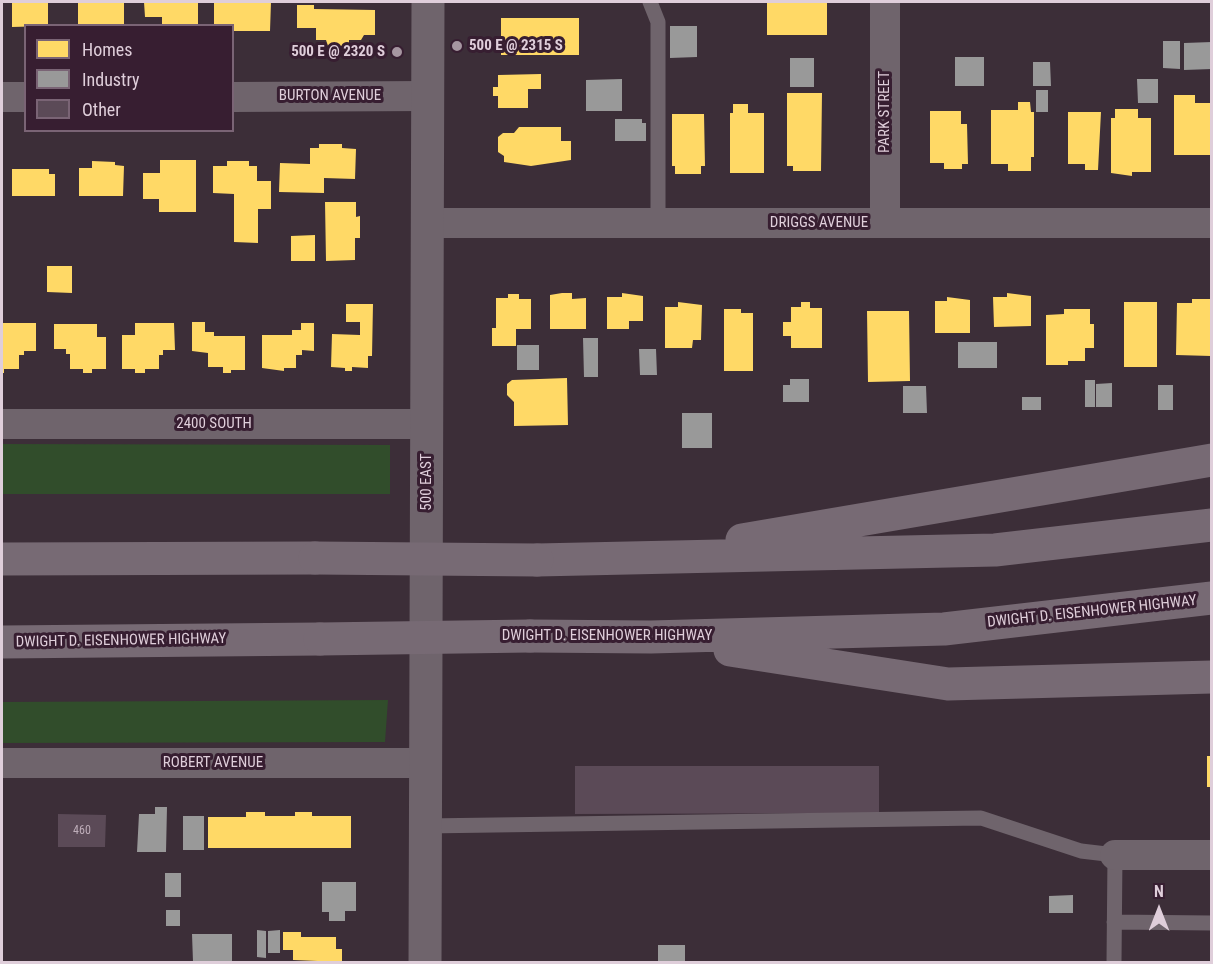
<!DOCTYPE html>
<html>
<head>
<meta charset="utf-8">
<style>
	body { margin:0 }
	#map { position:relative; width:1213px; height:964px; overflow:hidden; background:#3c2e38; font-family:"Roboto Condensed",sans-serif }
	canvas { display:block }
	.frame { position:absolute; inset:0; border:3px solid #dfceda; pointer-events:none }
	.legend { position:absolute; left:24px; top:24px; width:210px; height:108px; box-sizing:border-box; background:#371e31; border:2px solid #7a6475; margin:0; padding:8px 10px; list-style:none; font-size:18px; color:#dfceda }
	.legend li { display:flex; align-items:center; gap:12px; height:30px }
	.legend b { width:30px; border:2px solid #7a6475 }
	.north { position:absolute; left:1129px; top:880px; width:60px; height:60px; -webkit-text-stroke:4px #371e31; paint-order:stroke; rotate:0deg; font-size:16px; font-weight:700; line-height:24px; text-align:center; color:#dfceda }
	.north::after { content:''; display:block; margin:auto; width:21px; height:27px; background:#dfceda; clip-path:polygon(50% 0,100% 100%,50% 72%,0 100%) }
</style>
</head>
<body>
<div id="map">
<canvas width="1213" height="964"></canvas>
<div class="frame"></div>
<ul class="legend">
<li><b style="height:16px;background:#ffd966"></b>Homes</li>
<li><b style="height:16px;background:#999"></b>Industry</li>
<li><b style="height:16px;background:#5b4a57"></b>Other</li>
</ul>
<div class="north">N</div>
</div>
<script>
const c = document.querySelector('canvas').getContext('2d');
c.lineJoin = 'round';
function fillPath(path, color) {
  c.fillStyle = color;
  c.fill(path, 'evenodd');
}
function trace(path, color, width, dash) {
  c.strokeStyle = color;
  c.lineWidth = width;
  c.lineCap = dash ? 'butt' : 'round';
  c.setLineDash(dash || []);
  c.stroke(path);
}
function label(font, color, halo, rows, align = 'center') {
  c.font = font + ' "Roboto Condensed",sans-serif';
  c.lineWidth = 6;
  c.setLineDash([]);
  c.textBaseline = 'middle';
  c.strokeStyle = halo;
  c.fillStyle = color;
  for (const [text, x, y, turn = 0] of rows) {
    c.save();
    c.translate(x, y);
    c.rotate((+turn || 0) * Math.PI / 180);
    c.textAlign = isNaN(turn) ? turn : align;
    if (halo) c.strokeText(text, 0, 0);
    c.fillText(text, 0, 0);
    c.restore();
  }
}
const green = new Path2D(`
	M2 444 390 445V494H2Z
	M388 700 385 742 2 743V702Z`);
const homes = new Path2D(`
	M12 2H48V26L12 27Z
	M78 2H124V26H78Z
	M144 2H198V26H162V17H145Z
	M214 2H271L270 31H232V26H214Z
	M827 2V35H767V3Z
	M297 5H314V9L375 10V35H364L361 40H349V46H328L326 40H316V28H297Z
	M501 18H579V55H501Z
	M541 74V89H528V108H498V96H493V87H498V75Z
	M787 93H822L821 171H793V166H787Z
	M1174 95H1195V103H1212V155H1174Z
	M1018 102H1030L1031 112H1034V157H1031V171H1008V164H991V110H1018Z
	M733 104H748V113H764V173H730V113H733Z
	M1115 109H1138V118H1151V172H1132V176L1111 173V118H1115Z
	M930 111H961V124H967L968 164H962V169H944V163H930Z
	M1068 112H1101L1098 170H1085V164H1068Z
	M672 114H704L705 166H701V174H675V166H672Z
	M519 127H561V141H571V160L531 166 504 162V156L498 152V137L503 133H514Z
	M319 144H342V148L356 149 355 179 324 178V193L279 192 280 163 310 164V148H319Z
	M160 160H196V212H159V199H143V173H160Z
	M92 161 115 162V165L124 166 123 196H79V168H92Z
	M227 161H249V166H257V181H271V209H258V243L234 242V194L213 193V166H227Z
	M12 169H49V174H55V196H12Z
	M325 202H356V217L360 216V238H355V260L326 261Z
	M315 235V261H291V236Z
	M47 266H72V293L47 292Z
	M562 293H572V299L586 298V329H550V295Z
	M622 293 643 296V321H629V329H607V297H622Z
	M1007 293 1031 296V326L994 327 993 297H1007Z
	M508 294H519V299H531V329H516V346H492V328H496V298H508Z
	M947 297 970 300V333H935V301H947Z
	M1192 299H1212L1211 356 1176 355 1177 303H1192Z
	M678 302 702 305 701 340H693L692 348H665V307H678Z
	M801 302H810V308H822V348H791V336H783V322H791V307H801Z
	M1124 302H1157V367H1124Z
	M346 304H373L372 356H368V368L352 367V371H345V368L331 367 332 334 360 335V322H346Z
	M724 309H741V313H753V371H724Z
	M1064 309H1090V324H1094V348H1085V361H1068V365H1046V315L1064 314Z
	M867 311H909L910 381 868 382Z
	M192 322H205V332H214V336H245V370H231V373H223V367H208V353L192 351Z
	M2 323H36V351H24V355H19V369H4V373H2Z
	M135 323H174L175 350H163V355H159V369H145V373H135V369H122V335H135Z
	M301 323H314V351L302 350V355H296V368H284V371L262 368V335H292V330H301Z
	M54 324H97V337H106V369H92V373H83V369H70V354H66V349H54Z
	M567 378 568 425 514 426V402L507 395V384L512 380Z
	M1207 756H1212V787H1207Z
	M246 812H265V816H295V812H312V816H351V848H208V817H246Z
	M283 932H301V937H336V949H342V962L293 960V950H283Z`);
const industry = new Path2D(`
	M670 26H697V57L670 58Z
	M1163 41H1180V69L1163 68Z
	M1212 42V69L1184 70V43Z
	M955 57H984V86H955Z
	M790 58H814V87H790Z
	M1033 62H1050L1051 86H1033Z
	M622 79V111H586V80Z
	M1137 79H1158V103H1138Z
	M1036 90H1048V112H1036Z
	M615 119H642V123H646V141H615Z
	M583 338H598V377H584Z
	M958 342H997V368H958Z
	M517 345H539V370H517Z
	M639 349H656L657 375H640Z
	M790 379H809V402H783V385H790Z
	M1085 380H1095V407H1085Z
	M1112 383V407H1096V384Z
	M1158 385H1173V410H1158Z
	M903 386H926L927 413H903Z
	M1022 397H1041V410H1022Z
	M682 413H712V448H682Z
	M155 807H167L166 852H137L139 814H155Z
	M183 816H204V850H183Z
	M165 873H181V897H165Z
	M322 882H356V911H345V921H329V912H322Z
	M1073 895V913H1049V896Z
	M166 910H180V926H166Z
	M257 930 266 931V958L257 957Z
	M280 930V953H268V931Z
	M192 934H232V962H193Z
	M658 945H685V962H658Z`);
const building = new Path2D(`
	M575 766H879V813L575 814Z
	M58 814 106 815 105 847H58Z`);
const service = new Path2D(`
	M650 2 658 22V223
	M425 826 981 818 1081 851 1115 855 1114 962
	M1114 922 1212 923`);
const minor = new Path2D(`
	M885 2V223
	M2 97H26
	M232 97 427 96
	M427 223H1212
	M2 424H427
	M2 763H425
	M1115 855H1212`);
const tertiary = new Path2D(`
	M425 962 428 2`);
const motorway = new Path2D(`
	M742 540 1212 460
	M2 559 315 558
	M537 560 995 550 1212 525
	M530 636 651 637 944 629 1212 598
	M2 642 320 639
	M730 650 948 684 1212 677`);
const motorwayBridge = new Path2D(`
	M315 558 537 560
	M320 639 530 636`);
const markers = [
	[457,46,6,"#a696a1"],
	[397,52,6,"#a696a1"]
];
const numberNames = [
	["460",82,831]
];
const poiNames = [
	["500 E @ 2315 S",469,46],
	["500 E @ 2320 S",385,52,"right"]
];
const streetNames = [
	["BURTON AVENUE",330,96],
	["PARK STREET",885,112,-90],
	["DRIGGS AVENUE",819,223],
	["2400 SOUTH",214,424],
	["500 EAST",427,482,-90],
	["DWIGHT D. EISENHOWER HIGHWAY",1092,612,-6],
	["DWIGHT D. EISENHOWER HIGHWAY",607,636],
	["DWIGHT D. EISENHOWER HIGHWAY",121,641,-1],
	["ROBERT AVENUE",213,763]
];
fillPath(green, '#314d2b');
fillPath(homes, '#ffd966');
fillPath(industry, '#999');
fillPath(building, '#5b4a57');
trace(service, '#6f646c', 15);
trace(minor, '#6f646c', 30);
trace(tertiary, '#6f646c', 33);
trace(motorway, '#776a74', 33);
trace(motorwayBridge, '#776a74', 33);
for (const [x, y, r, color] of markers) {
  const dot = new Path2D();
  dot.arc(x, y, r, 0, 2 * Math.PI);
  c.fillStyle = color;
  c.fill(dot);
  trace(dot, '#371e31', 2);
}
label('12px', '#beadb9', null, numberNames);
label('bold 15px', '#dfceda', '#371e31', poiNames, 'left');
label('15px', '#dfceda', '#371e31', streetNames);
</script>
</body>
</html>
